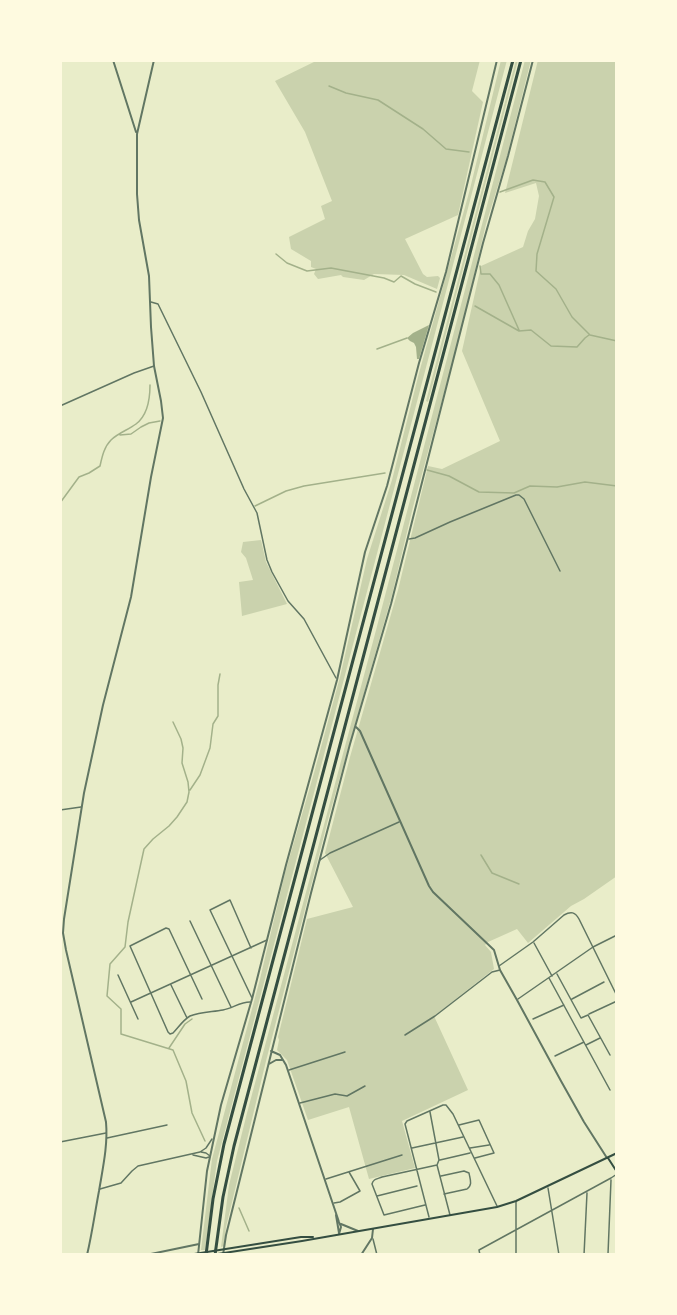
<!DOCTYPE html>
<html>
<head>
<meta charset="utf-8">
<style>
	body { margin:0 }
	#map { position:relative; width:677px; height:1315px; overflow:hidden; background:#e9edc9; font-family:"Source Sans 3",sans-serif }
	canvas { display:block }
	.frame { position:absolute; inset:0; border:62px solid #fefae0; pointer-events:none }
</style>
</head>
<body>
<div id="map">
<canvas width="677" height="1315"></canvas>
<div class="frame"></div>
</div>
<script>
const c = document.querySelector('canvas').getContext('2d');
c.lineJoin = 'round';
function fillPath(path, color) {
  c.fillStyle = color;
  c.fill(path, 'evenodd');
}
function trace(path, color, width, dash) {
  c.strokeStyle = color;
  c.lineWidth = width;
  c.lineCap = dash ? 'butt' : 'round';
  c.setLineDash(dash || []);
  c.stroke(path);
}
const green = new Path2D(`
	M318 60H480L472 91 483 102 458 215 405 239 423 274 427 277 438 276 440 278 437 289 404 275 374 274 364 280 343 277 341 275 318 279 314 274 316 269 311 267V261L291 249 289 237 325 219 321 206 332 201 305 132 275 81Z
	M501 60H507L217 1161 205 1250H201L212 1159 260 979 285 873 314 773 340 677 367 559 392 480 419 373 470 189Z
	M516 60H518L428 402 426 401Z
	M525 60H531L506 160 486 224 462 327 413 507 392 595 329 816 266 1061 226 1227 224 1246 221 1247 229 1185 247 1113 375 634Z
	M538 60H617V876L584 899 571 906 528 943 517 929 488 942 485 945 491 952 494 969 434 1016 468 1090 402 1121 415 1168 369 1179 349 1107 308 1120 287 1060 277 1050 279 1040 278 1037 307 919 353 907 325 853 350 757 398 590 428 466 442 469 500 441 462 351 481 266 523 247 528 231 535 219 539 196 536 183 505 193Z
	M261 540 266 562 287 604 242 616 239 582 253 580 246 558 241 552 243 542Z`);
const water = new Path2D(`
	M429 325 419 359H417L416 347 414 343 410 341 407 338 413 333Z`);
const stream = new Path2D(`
	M329 86 346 93 378 100 423 129 446 149 469 152
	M500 192 533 180 545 182 554 197 537 254 536 271 556 289 572 317 590 335 617 341
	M276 254 287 263 307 271 331 268 384 278 394 282 401 276 415 284 436 292
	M480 266 481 274H490L499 285 519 330
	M475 306 519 331 531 330 551 346 577 347 585 338 589 335
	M377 349 407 338
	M120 435 131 434 141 427 149 423 160 421
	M427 470 449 476 479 492 514 493 530 486 557 487 585 482 617 486
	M60 503 79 477 89 473 100 466C102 457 104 447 111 440 118 433 128 430 136 424 148 415 150 399 150 385
	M255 506 286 491 304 486 385 473
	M173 722 181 739 183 748 182 763 188 782 189 792 187 802 177 817 169 826 153 839 144 849 128 922 125 947 110 964 107 996 121 1009V1034L173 1050 186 1081 192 1113 205 1141
	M190 790 200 775 210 748 213 724 218 716V685L220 674
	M481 855 492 873 519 884
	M169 1048 185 1024 192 1019
	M239 1208 249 1231`);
const pedestrian = new Path2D(`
	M534 943 552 976`);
const minor = new Path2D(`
	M151 302 158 304 201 392 244 489 257 513 267 560 272 572 288 601 304 619 336 678
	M60 406 134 373 154 366
	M409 539 415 538 450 522 516 495H519L524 499 560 571
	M60 810 81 807
	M320 860 330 853 399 822
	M190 921 231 1007
	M251 948 230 900 210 910 252 998
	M499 966 533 942 564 915C571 911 575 912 579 919L617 996
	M557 974 581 1018 588 1015 610 1055
	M118 975 138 1019
	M549 978 610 1090
	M171 985 187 1018
	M202 999 169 929 166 928 130 946 168 1032 170 1034 173 1033C178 1028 183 1020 190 1016 200 1012 212 1012 223 1010 233 1008 240 1002 250 1002
	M518 999 593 947 617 935
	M572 999 604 982
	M131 1002 267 940
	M589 1014 617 1001
	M533 1019 564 1005
	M405 1035 435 1016 492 972 500 970
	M586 1045 600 1038
	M555 1056 584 1042
	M289 1070 345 1052
	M300 1103 335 1094 347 1096 365 1086
	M430 1112 439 1160 437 1165 450 1215
	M459 1125 479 1120 494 1153 475 1158
	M107 1138 167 1125
	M60 1142 106 1133
	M412 1148 463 1137
	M470 1148 489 1145
	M201 1152 206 1153 210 1156
	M193 1155 206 1158 209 1157
	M440 1160 470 1153
	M441 1176 464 1171 469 1173C470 1179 473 1185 467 1189L444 1194
	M326 1179 402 1155
	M548 1188 559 1255
	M100 1189 121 1183 132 1171 138 1166 200 1152 206 1148 212 1139
	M377 1196 417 1186
	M516 1202V1255
	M334 1203 340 1202 360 1191 349 1172
	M425 1205 384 1215 372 1184C373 1179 377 1179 382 1177L437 1165
	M429 1217 405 1124 407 1121 443 1105H446L453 1114 497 1206
	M373 1239 377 1255
	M608 1254 611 1180
	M480 1255 479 1250 611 1178 617 1174
	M584 1255 587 1193
	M593 1255 617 1254`);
const tertiary = new Path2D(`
	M113 60 136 132
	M356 727 360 731 429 886 433 892 494 950 500 970 517 1000 561 1081 584 1122 607 1158
	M271 1051 280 1055 286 1065 339 1222 341 1227 339 1234
	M269 1064 276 1060H282
	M336 1215 339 1233
	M341 1224 358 1231
	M87 1255C92 1234 95 1212 99 1191 103 1167 108 1145 106 1122L66 950 63 933 64 919 84 793 103 705 131 597 151 477 163 418 161 401 154 366 151 327 149 276 139 220 137 194V134L154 60
	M146 1255 199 1244
	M198 1255 207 1171 221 1105 252 999 286 865 337 680 365 552 387 486 419 363 446 272 497 60
	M223 1255 226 1235 236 1195 311 893 350 744 391 604 483 243 508 156 533 60
	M361 1255 372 1238 373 1229`);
const secondary = new Path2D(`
	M608 1158 617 1172
	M188 1255 301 1237H313
	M211 1255 302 1241 497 1207 516 1201 617 1153`);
const motorway = new Path2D(`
	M206 1255 213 1199 224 1144 513 60
	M215 1255 223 1197 234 1146 521 60`);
fillPath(green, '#cad2ad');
fillPath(water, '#a3b18a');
trace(stream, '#a3b18a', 1.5);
trace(pedestrian, '#617663', 1.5);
trace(minor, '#617663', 1.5);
trace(tertiary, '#617663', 2);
trace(secondary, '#344e41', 2);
trace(motorway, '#344e41', 3);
</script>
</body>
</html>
